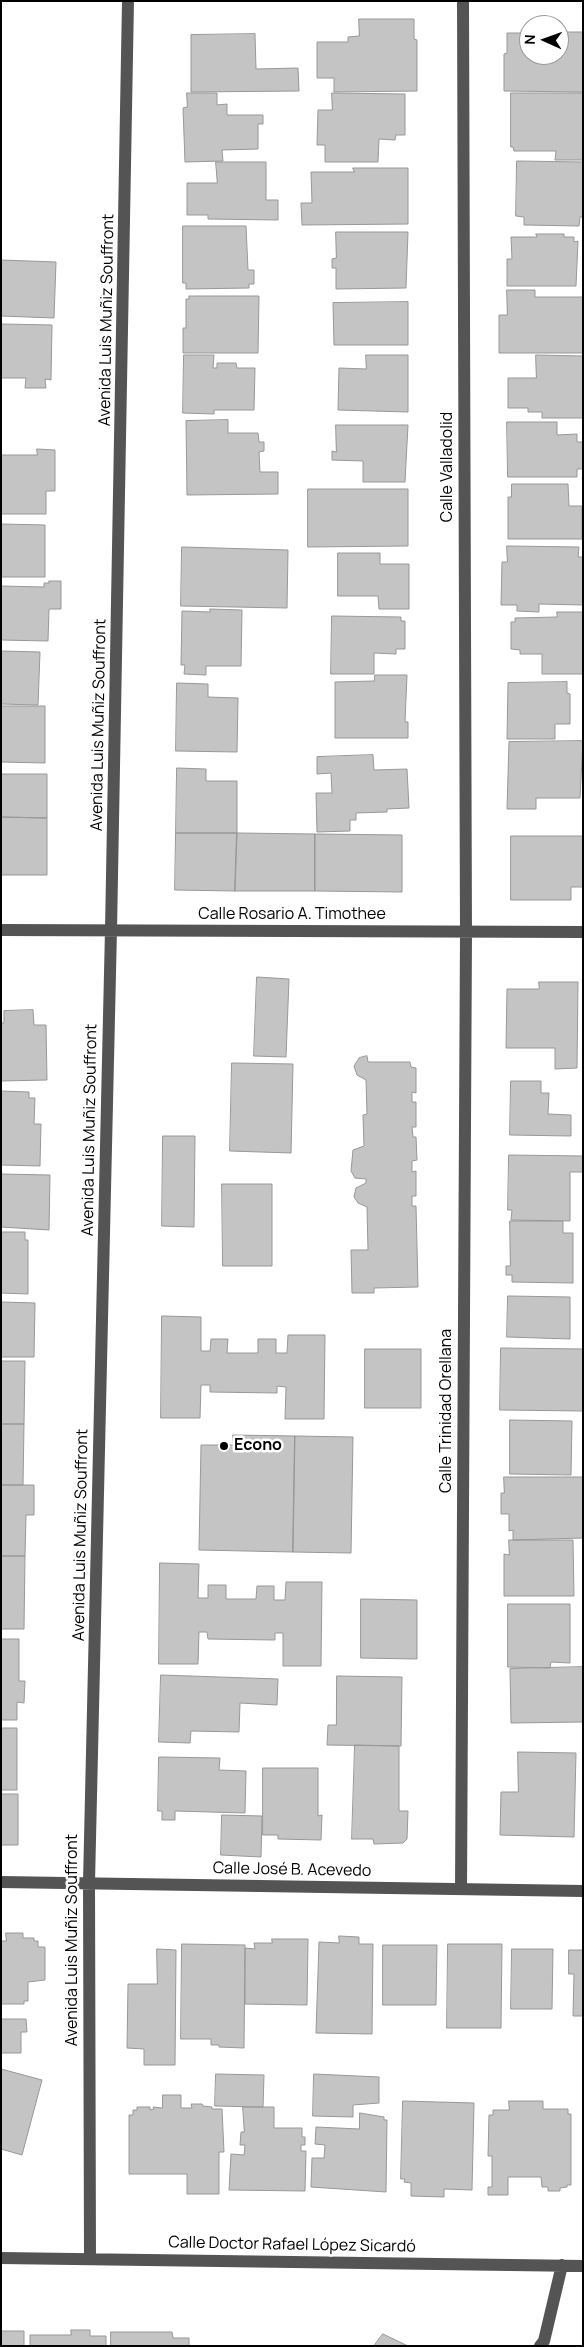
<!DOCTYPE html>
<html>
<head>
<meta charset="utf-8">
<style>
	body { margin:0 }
	#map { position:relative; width:584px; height:2347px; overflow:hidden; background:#fff; font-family:Manrope,sans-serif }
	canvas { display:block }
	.frame { position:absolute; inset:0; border:2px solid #000; pointer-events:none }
	.north { position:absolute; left:519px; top:15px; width:50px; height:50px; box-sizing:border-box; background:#fff; border:1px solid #999; border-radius:50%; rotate:272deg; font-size:14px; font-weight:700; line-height:20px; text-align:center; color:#000 }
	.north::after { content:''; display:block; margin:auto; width:18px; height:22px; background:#000; clip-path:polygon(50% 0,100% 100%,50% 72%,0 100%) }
</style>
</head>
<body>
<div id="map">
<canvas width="584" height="2347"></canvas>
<div class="frame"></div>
<div class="north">N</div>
</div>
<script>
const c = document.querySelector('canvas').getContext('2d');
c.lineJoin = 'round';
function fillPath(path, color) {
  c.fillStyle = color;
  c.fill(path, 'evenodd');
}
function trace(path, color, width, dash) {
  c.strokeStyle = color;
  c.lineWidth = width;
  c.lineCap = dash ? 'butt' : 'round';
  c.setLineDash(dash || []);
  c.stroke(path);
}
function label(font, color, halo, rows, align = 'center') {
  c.font = font + ' Manrope,sans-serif';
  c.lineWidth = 5;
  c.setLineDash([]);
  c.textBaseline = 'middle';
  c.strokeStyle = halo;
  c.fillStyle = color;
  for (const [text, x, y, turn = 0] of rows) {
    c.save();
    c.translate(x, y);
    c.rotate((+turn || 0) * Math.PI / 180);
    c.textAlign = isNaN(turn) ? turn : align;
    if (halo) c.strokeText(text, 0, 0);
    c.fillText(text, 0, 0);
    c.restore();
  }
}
const building = new Path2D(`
	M359 19H414V39L417 40V91L334 92V78H317V42H348V37L359 36Z
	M564 32H583V92L504 91V54L507 53V33H528L529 55H559V36H564Z
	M255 34 256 69 298 68 299 91 191 92V35Z
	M187 93H217V105L227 104V115H263V124H258V149L222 150 223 161 185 162 183 108 187 107Z
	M332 93 405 94V135H396L395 140 379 139 378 162H325V145H317L318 110H332Z
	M511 93H583V160H555L556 151H514L513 147H511Z
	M517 161 583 162V217H580L579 226 524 225V217L516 216Z
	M216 162H266V200H278V220L208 219V215H187V183H217Z
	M353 168H408V224L302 225 301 203H312L311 172H354Z
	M183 226H246L248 270H254V284H249V288L186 289V283H183Z
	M336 232H408L406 288 336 289V268H332V259L336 258Z
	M536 234H564V237H574V242L578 241 576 286H507V259H512L511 237H537Z
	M1 260 56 262 54 318 1 316Z
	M507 290H535V297H583V353H499V315H507Z
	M189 296H259L258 353H183V328H186V299H189Z
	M408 302V345H334L333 303Z
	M1 324 52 325 51 380 45 379 46 388H25L26 378H1Z
	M184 355H214L213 368H217V363H236L237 368H255L254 410H214V414L183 413Z
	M366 355H408V412L338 410 339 368 366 369Z
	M536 355 583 356V418H542V412H528V408H508V378H536Z
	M228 420V433H258L259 442H264V451L259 452 260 472H278V494L187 495 186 421Z
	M507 422H557V435L577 434V442H583V469H577V477H508Z
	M336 425H408L405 482H363V461L332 460V451L336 452Z
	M37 449 55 450V491H46V514H1V455H37Z
	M512 484H568L569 506H582V539H508V497H511Z
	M308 489H408V546L308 547Z
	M1 524 45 525V577H1Z
	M507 546 579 547 578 557H583V605L539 604V612L517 611V605H501L502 562H507Z
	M182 547 288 550 287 608 181 606Z
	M338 553H380V564H409V609H379L378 596H338Z
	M49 581H61V609H49L48 641 1 640V586L44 587V583H49Z
	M210 609 242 610 241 666H206V675L184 674 185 665H181L182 611 210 612Z
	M557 612H583V674H542V654H520V650L511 649V622H515V618L557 617Z
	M332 616 401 617V621H405V649H396V654L374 653V674H331Z
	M1 651 40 652 38 705 1 704Z
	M375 675H407L405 722H408V738H335V682L374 681Z
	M567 682V693L570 694V724H555V739H507L508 683Z
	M177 683 208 684V697L238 698 237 752 176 751Z
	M1 706H45V763L1 762Z
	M583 741 580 798H536V809H507L509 742Z
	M373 755 374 770 407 769 409 808 387 809V812L356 813V820H350V831L317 832 316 793H332L331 773 317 774V757Z
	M177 768 206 769V781H237V833H176Z
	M1 774H47V818L1 817Z
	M1 817 47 818V875H1Z
	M176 833H237L235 891 175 890Z
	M237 833 315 834V891H235Z
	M315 834 402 835V892L315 891Z
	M511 836H583V887H571V900H511Z
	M257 977 289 979 286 1057 254 1056Z
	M539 982H578L577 1068 555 1069V1048H506L507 989H539Z
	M33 1010 34 1025H46L47 1080 1 1081V1023H4V1011Z
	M367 1056 368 1062H410L411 1067 416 1068V1093L412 1092V1102H416V1127H412L413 1137H416L417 1160 412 1161V1172L416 1171V1196H412V1206H416L418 1287 374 1288V1293H352L351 1250H368L367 1207 358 1203 354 1197 356 1188 366 1183V1179L355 1178 351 1171 353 1150 364 1146 363 1115 367 1114 366 1080 357 1075 354 1066 359 1058Z
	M232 1063 293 1064 291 1153 230 1151Z
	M511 1081H541V1093H549L548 1114 571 1115V1136L510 1135Z
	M1 1091 29 1092V1098H35L34 1124H41L40 1166 1 1165Z
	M163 1136H195L194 1227 162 1226Z
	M509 1155 583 1156V1172H570V1221L511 1220 512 1210H508Z
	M1 1174 50 1175 49 1230 1 1227Z
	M222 1184H272V1266H223Z
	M510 1221H563V1233H573V1283L512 1282V1275H506V1266H510Z
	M1 1232H25V1240H28V1294L1 1293Z
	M508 1296 570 1297V1339L507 1337Z
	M1 1302 35 1303 34 1357H1Z
	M162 1316 201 1317V1351H210L211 1339H228L227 1353H258V1339H276V1353H287L288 1335H325L324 1419H285L286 1387 277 1386V1393L210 1392V1385H201L200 1418H161Z
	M501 1348 583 1349V1411L500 1410Z
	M365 1349H421V1408H365Z
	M1 1361H25L24 1424H1Z
	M510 1420 572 1421 571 1475 510 1474Z
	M1 1424H24L23 1485H1Z
	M233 1435 295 1436 293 1552 199 1550 201 1445H233Z
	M295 1436 353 1437 351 1553 293 1552Z
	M504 1477H583V1538L513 1540V1530L509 1531V1514H501V1493H504Z
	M1 1485H34V1515H26L25 1556H1Z
	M509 1540H573L574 1596H504V1554L509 1555Z
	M1 1556H25L24 1629H1Z
	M160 1563 199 1564 198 1598H208V1585H226V1599H256L257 1586H274V1600H285L286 1582H322L321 1666H283V1633H275V1640L208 1639 207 1632H199L198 1664H159Z
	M361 1599 417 1600V1659L361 1658Z
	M508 1604H570V1663L551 1662 550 1668 508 1667Z
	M1 1639H19V1681H25L24 1703 17 1702V1720H1Z
	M583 1667V1722L511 1723 510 1669Z
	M161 1675 278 1679 277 1705 240 1703 239 1732 191 1731 190 1743 159 1742Z
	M337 1676 402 1677 401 1746 327 1745 328 1725H336Z
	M1 1728H17V1790H1Z
	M355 1745 399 1746V1811H408L407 1839 403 1843 374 1844 373 1839H352Z
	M518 1752 576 1753 574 1837 500 1835 501 1792H518Z
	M159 1757 220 1758 219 1770 246 1771 245 1813 175 1811V1820H162V1811H158Z
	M263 1768H318V1816L322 1815 321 1840 278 1839V1835H263Z
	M1 1794H18V1845H1Z
	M222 1815 262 1816 261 1857 221 1855Z
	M6 1933H23V1938H34V1941H38V1947H45V1980L28 1982V2001H24V2004H1V1934V1941H6Z
	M339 1936 359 1937V1944H373L372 2034 316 2033 319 1942 339 1943Z
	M272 1939H308L307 2005 245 2004V1948L255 1949 254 1943H272Z
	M182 1944 245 1945 244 2048 219 2047V2045H211V2039H181Z
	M448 1944H502L501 2028H447Z
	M383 1945H437L436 2005H383Z
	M157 1949 176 1950 175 2065H144V2049L127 2048 128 1984H157Z
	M512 1949H553L552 2009H511Z
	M569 1950H583V2016H573L574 1974H569Z
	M1 2019H26L27 2032H21V2053H1Z
	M1 2069 42 2080 22 2155 1 2149Z
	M216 2074 264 2075 263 2107 215 2106Z
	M314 2074 379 2077V2103L353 2105V2117L313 2116Z
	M163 2095H181V2108H192L191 2104H202L203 2106 212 2107V2109H222L224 2152H219V2194H187V2174H129V2115H133V2110H137V2107H150V2110L154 2109 153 2107 162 2108Z
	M403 2101 474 2103 472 2190 444 2189V2197L411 2196V2183L404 2182 405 2179H401Z
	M509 2101H543V2109H568V2114H571V2185H567V2187L560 2188V2191H548V2187H542L541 2177H508V2195H488V2187H492V2156H488L489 2115H493V2110H509Z
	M243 2107H274V2128H302V2137H305V2145H301V2151H306L305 2191 229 2190 231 2154 244 2155 245 2145H240L241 2132H244Z
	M360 2113 384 2117V2120H387L386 2192 311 2187 312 2158H324L325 2145 315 2144 316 2127 359 2129Z
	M71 2330H90V2336H106V2346H30V2335H71Z
	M1 2331H24V2346H1Z
	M111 2332H172L173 2338H189V2346H111Z
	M383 2334 408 2346H374Z`);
const minor = new Path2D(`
	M1 930 583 932
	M1 1882 583 1891
	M461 1889 466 933 463 1
	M1 2258 583 2266
	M90 2259 89 1882 111 930 128 1
	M540 2346 544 2341 562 2265`);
const markers = [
	[224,1446,5,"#000"]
];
const streetNames = [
	["Avenida Luis Muñiz Souffront",107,320,-89],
	["Calle Valladolid",448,467,-90],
	["Avenida Luis Muñiz Souffront",99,725,-89],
	["Calle Rosario A. Timothee",292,915],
	["Avenida Luis Muñiz Souffront",90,1130,-89],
	["Calle Trinidad Orellana",447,1411,-90],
	["Avenida Luis Muñiz Souffront",81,1535,-89],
	["Calle José B. Acevedo",292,1870,1],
	["Avenida Luis Muñiz Souffront",73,1940,-90],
	["Calle Doctor Rafael López Sicardó",292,2245,1]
];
const poiNames = [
	["Econo",234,1446]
];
fillPath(building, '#c4c4c4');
trace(building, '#989898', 1);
trace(minor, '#545454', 12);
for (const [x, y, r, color] of markers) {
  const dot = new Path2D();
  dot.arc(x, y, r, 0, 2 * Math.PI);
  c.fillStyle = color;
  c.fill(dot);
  trace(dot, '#fff', 2);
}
label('16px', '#000', '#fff', streetNames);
label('bold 16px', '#000', '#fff', poiNames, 'left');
</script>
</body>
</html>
